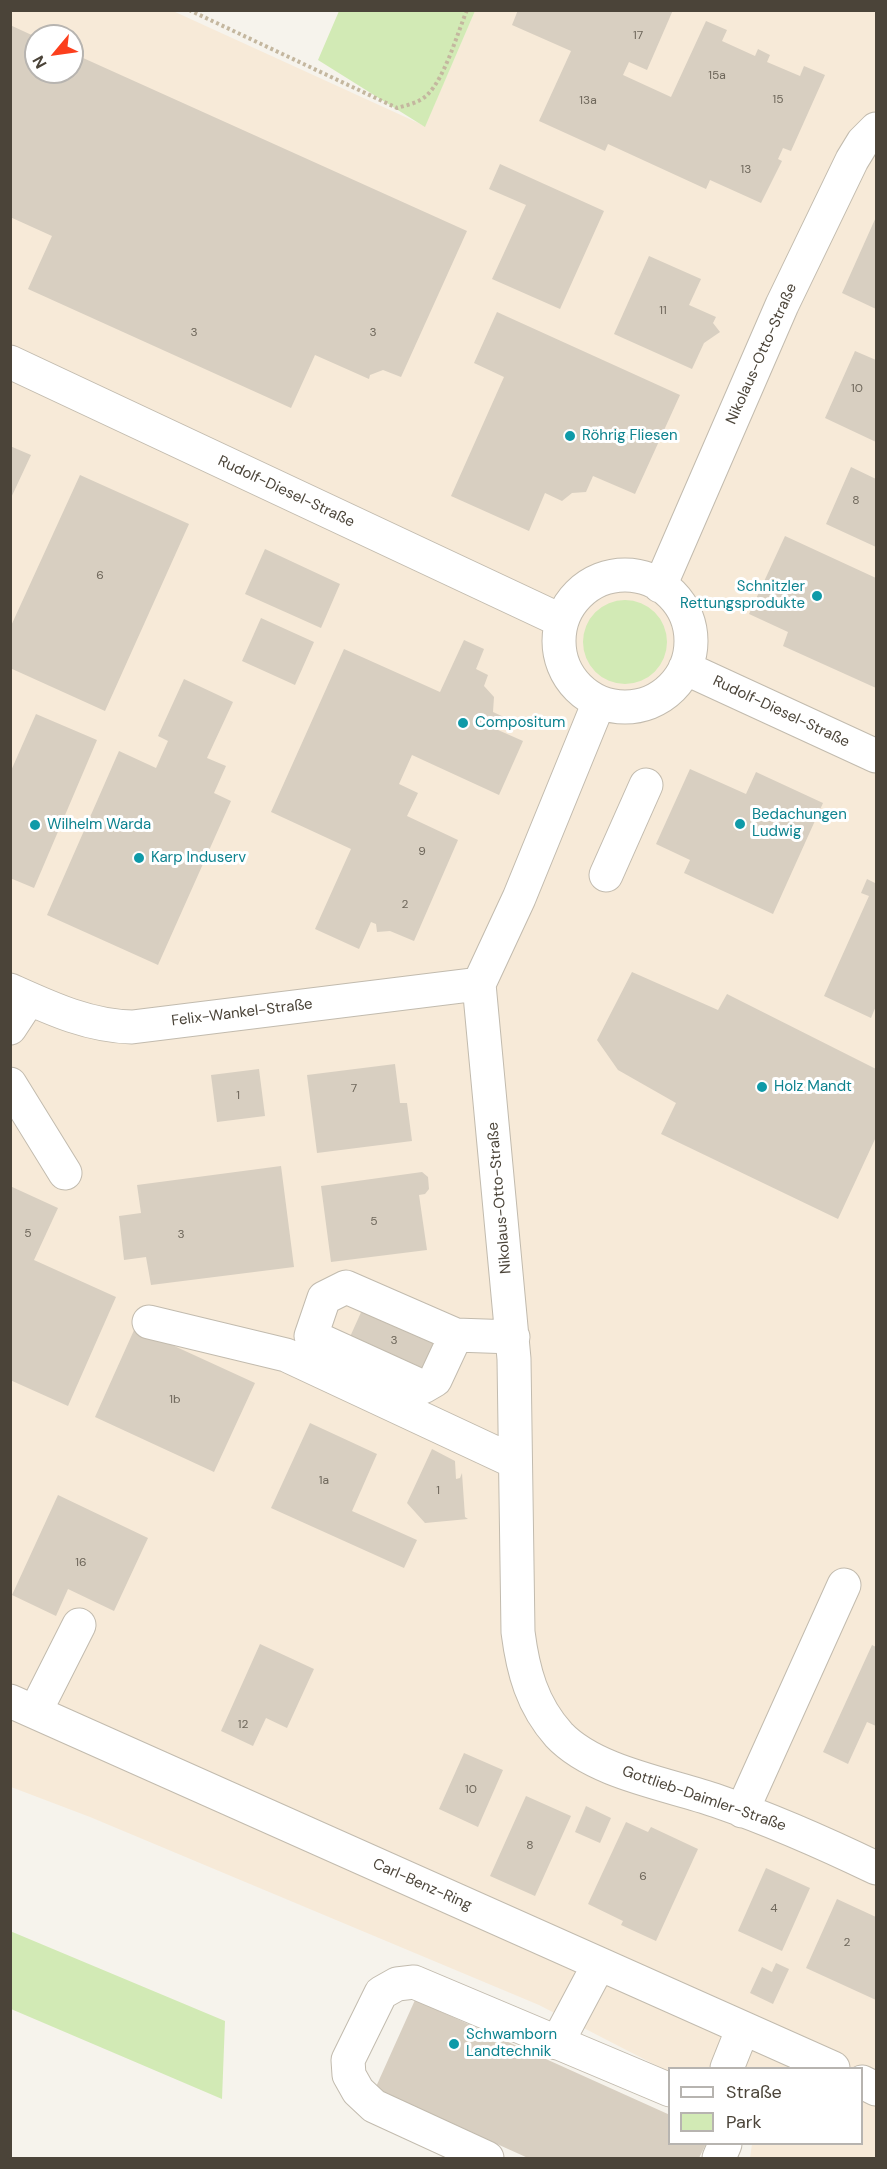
<!DOCTYPE html>
<html>
<head>
<meta charset="utf-8">
<style>
	body { margin:0 }
	#map { position:relative; width:887px; height:2169px; overflow:hidden; background:#f6f3ec; font-family:"DM Sans",sans-serif }
	canvas { display:block }
	.frame { position:absolute; inset:0; border:12px solid #4b4439; pointer-events:none }
	.legend { position:absolute; left:668px; top:2067px; width:195px; height:78px; box-sizing:border-box; background:#fff; border:2px solid #b7b4b0; margin:0; padding:8px 10px; list-style:none; font-size:18px; color:#4b4439 }
	.legend li { display:flex; align-items:center; gap:12px; height:30px }
	.legend b { width:30px; border:2px solid #b7b4b0 }
	.north { position:absolute; left:24px; top:24px; width:60px; height:60px; box-sizing:border-box; background:#fff; border:2px solid #b7b4b0; border-radius:50%; rotate:241deg; font-size:16px; font-weight:700; line-height:24px; text-align:center; color:#4b4439 }
	.north::after { content:''; display:block; margin:auto; width:21px; height:27px; background:#fc3f1d; clip-path:polygon(50% 0,100% 100%,50% 72%,0 100%) }
</style>
</head>
<body>
<div id="map">
<canvas width="887" height="2169"></canvas>
<div class="frame"></div>
<ul class="legend">
<li><b style="height:8px;background:#fff"></b>Straße</li>
<li><b style="height:16px;background:#d2eab5"></b>Park</li>
</ul>
<div class="north">N</div>
</div>
<script>
const c = document.querySelector('canvas').getContext('2d');
c.lineJoin = 'round';
function fillPath(path, color) {
  c.fillStyle = color;
  c.fill(path, 'evenodd');
}
function trace(path, color, width, dash) {
  c.strokeStyle = color;
  c.lineWidth = width;
  c.lineCap = dash ? 'butt' : 'round';
  c.setLineDash(dash || []);
  c.stroke(path);
}
function label(font, color, halo, rows, align = 'center') {
  c.font = font + ' "DM Sans",sans-serif';
  c.lineWidth = 6;
  c.setLineDash([]);
  c.textBaseline = 'middle';
  c.strokeStyle = halo;
  c.fillStyle = color;
  for (const [text, x, y, turn = 0] of rows) {
    c.save();
    c.translate(x, y);
    c.rotate((+turn || 0) * Math.PI / 180);
    c.textAlign = isNaN(turn) ? turn : align;
    if (halo) c.strokeText(text, 0, 0);
    c.fillText(text, 0, 0);
    c.restore();
  }
}
const commercial = new Path2D(`
	M10 11H173L425 126 475 11H876V2158H750L752 2144H862V2068H670L669 2072 539 2005 90 1817 11 1787ZM36 36H72V72H36Z`);
const green = new Path2D(`
	M339 11H475L425 127 318 60Z
	M583 642a42 42 0 1 1 84 0a42 42 0 1 1-84 0Z
	M10 1931 225 2021 222 2099 11 2009Z`);
const building = new Path2D(`
	M518 10H673L647 70 629 62 623 75 671 97 706 21 727 30 722 41 755 56 758 49 770 55 767 62 800 76 804 66 825 75 791 151 783 148 778 159 782 161 761 203 710 180 706 189 608 144 605 151 539 121 571 51 512 25Z
	M10 25 36 37V72H72V53L467 231 401 377 383 370 370 375 369 379 315 355 291 408 28 289 52 236 10 217Z
	M500 164 604 211 560 309 492 279 526 205 489 189Z
	M876 217V309L842 293Z
	M649 256 701 279 689 305 716 317 713 323 720 332 704 343 692 369 614 334Z
	M497 312 680 395 635 494 593 476 586 492 572 493 562 501 545 493 529 531 451 496 504 377 474 363Z
	M855 351 876 360V442L825 418Z
	M10 446 31 455 10 500Z
	M851 467 876 479V547L826 524Z
	M80 475 189 524 105 711 10 668V628Z
	M785 536 876 578V688L783 646 788 632 749 614Z
	M265 549 340 584 321 628 245 594Z
	M261 618 314 642 295 685 242 661Z
	M464 640 484 649 476 669 488 675 484 686 494 697 493 712 504 717 498 730 523 741 499 795 412 755 399 784 418 793 407 816 458 840 414 941 390 931 377 932 376 924 371 922 359 949 315 929 351 849 271 812 344 649 440 692Z
	M184 679 233 702 207 758 226 766 214 793 231 801 158 965 47 915 119 751 156 768 168 741 158 736Z
	M36 714 97 740 34 888 10 878V773Z
	M690 769 746 794 756 772 823 803 773 914 684 873 690 860 656 844Z
	M876 878V1006L871 1018 824 996 869 896 861 893 867 879 875 883Z
	M632 972 718 1010 727 994 876 1069V1137L838 1219 661 1134 676 1103 618 1070 597 1040Z
	M395 1064 400 1103H407L412 1141 317 1153 307 1075Z
	M259 1069 265 1116 217 1122 211 1075Z
	M281 1166 294 1267 151 1285 146 1257 124 1260 119 1216 141 1213 137 1185Z
	M422 1172 428 1177 429 1189 425 1194 419 1195 427 1250 331 1262 321 1186Z
	M10 1186 58 1208 34 1260 116 1297 68 1406 10 1380Z
	M363 1308 439 1342 425 1374 349 1339Z
	M135 1328 255 1383 214 1472 95 1417Z
	M310 1423 377 1454 352 1511 417 1540 404 1568 271 1508Z
	M432 1449 455 1461 456 1479 460 1478 462 1473 465 1517 468 1519 425 1523 407 1503Z
	M58 1495 148 1538 114 1611 68 1589 56 1616 12 1595Z
	M260 1644 314 1669 287 1728 266 1718 253 1746 221 1731Z
	M872 1645 876 1647V1726L867 1722 848 1764 823 1752Z
	M464 1753 503 1770 478 1827 439 1809Z
	M526 1796 571 1816 535 1896 490 1876Z
	M586 1806 611 1818 600 1843 575 1832Z
	M626 1822 648 1832 651 1827 698 1849 656 1941 621 1925 623 1921 588 1904Z
	M766 1868 810 1888 782 1951 738 1931Z
	M837 1899 876 1917V2000L806 1968Z
	M776 1963 789 1969 773 2004 750 1993 762 1967 772 1972Z
	M415 2000 670 2115V2144H706L699 2158H528L375 2089Z`);
const path = new Path2D(`
	M189 10 397 108C407 105 419 103 427 95 445 78 457 34 467 10`);
const minor = new Path2D(`
	M10 362 562 621
	M559 641a66 66 0 1 1 132 0a66 66 0 1 1-132 0Z
	M660 586 782 305 852 160 863 142 876 129
	M685 668 876 756
	M599 702 519 898 479 984 514 1359 518 1632C523 1671 532 1705 559 1735 595 1773 669 1784 717 1801 772 1820 824 1843 876 1868
	M606 875 646 785
	M10 990C50 1008 88 1026 132 1027L479 984
	M10 1028 29 999
	M10 1084 65 1173
	M149 1322 286 1355 515 1462
	M456 1335 435 1380 423 1387 311 1336 324 1298 346 1287 456 1335 513 1337
	M10 1701 833 2068
	M35 1712 79 1625
	M742 1811 844 1585
	M557 2043 599 1964
	M727 2068 743 2028
	M862 2082 876 2089
	M487 2158 374 2106 358 2091 349 2075 348 2060 381 1993 397 1984 414 1982 670 2090
	M719 2158 725 2144`);
const markers = [
	[570,436,6,"#0f9aa8"],
	[817,596,6,"#0f9aa8"],
	[463,723,6,"#0f9aa8"],
	[740,824,6,"#0f9aa8"],
	[35,825,6,"#0f9aa8"],
	[139,858,6,"#0f9aa8"],
	[762,1087,6,"#0f9aa8"],
	[454,2044,6,"#0f9aa8"]
];
const numberNames = [
	["17",638,36],
	["15a",717,76],
	["15",778,100],
	["13a",588,101],
	["13",746,170],
	["11",663,311],
	["3",194,333],
	["3",373,333],
	["10",857,389],
	["8",856,501],
	["6",100,576],
	["9",422,852],
	["2",405,905],
	["7",354,1089],
	["1",238,1096],
	["5",374,1222],
	["5",28,1234],
	["3",181,1235],
	["3",394,1341],
	["1b",175,1400],
	["1a",324,1481],
	["1",438,1491],
	["16",81,1563],
	["12",243,1725],
	["10",471,1790],
	["8",530,1846],
	["6",643,1877],
	["4",774,1909],
	["2",847,1943]
];
const streetNames = [
	["Nikolaus-Otto-Straße",762,354,-66],
	["Rudolf-Diesel-Straße",286,492,25],
	["Rudolf-Diesel-Straße",781,712,25],
	["Felix-Wankel-Straße",242,1013,-7],
	["Nikolaus-Otto-Straße",500,1198,-95],
	["Gottlieb-Daimler-Straße",704,1799,19],
	["Carl-Benz-Ring",422,1885,24]
];
const cultureNames = [
	["Röhrig Fliesen",582,436],
	["Schnitzler",805,587,"right"],
	["Rettungsprodukte",805,604,"right"],
	["Compositum",475,723],
	["Bedachungen",752,815],
	["Ludwig",752,832],
	["Wilhelm Warda",47,825],
	["Karp Induserv",151,858],
	["Holz Mandt",774,1087],
	["Schwamborn",466,2035],
	["Landtechnik",466,2052]
];
fillPath(commercial, '#f7ead8');
fillPath(green, '#d2eab5');
fillPath(building, '#d8cfc1');
trace(minor, '#c2bbae', 35);
trace(path, '#c4b79f', 4, [3, 3]);
trace(minor, '#fff', 33);
for (const [x, y, r, color] of markers) {
  const dot = new Path2D();
  dot.arc(x, y, r, 0, 2 * Math.PI);
  c.fillStyle = color;
  c.fill(dot);
  trace(dot, '#fff', 2);
}
label('12px', '#6e675b', null, numberNames);
label('15px', '#4b4439', '#fff', streetNames);
label('15px', '#0d838f', '#fff', cultureNames, 'left');
</script>
</body>
</html>
